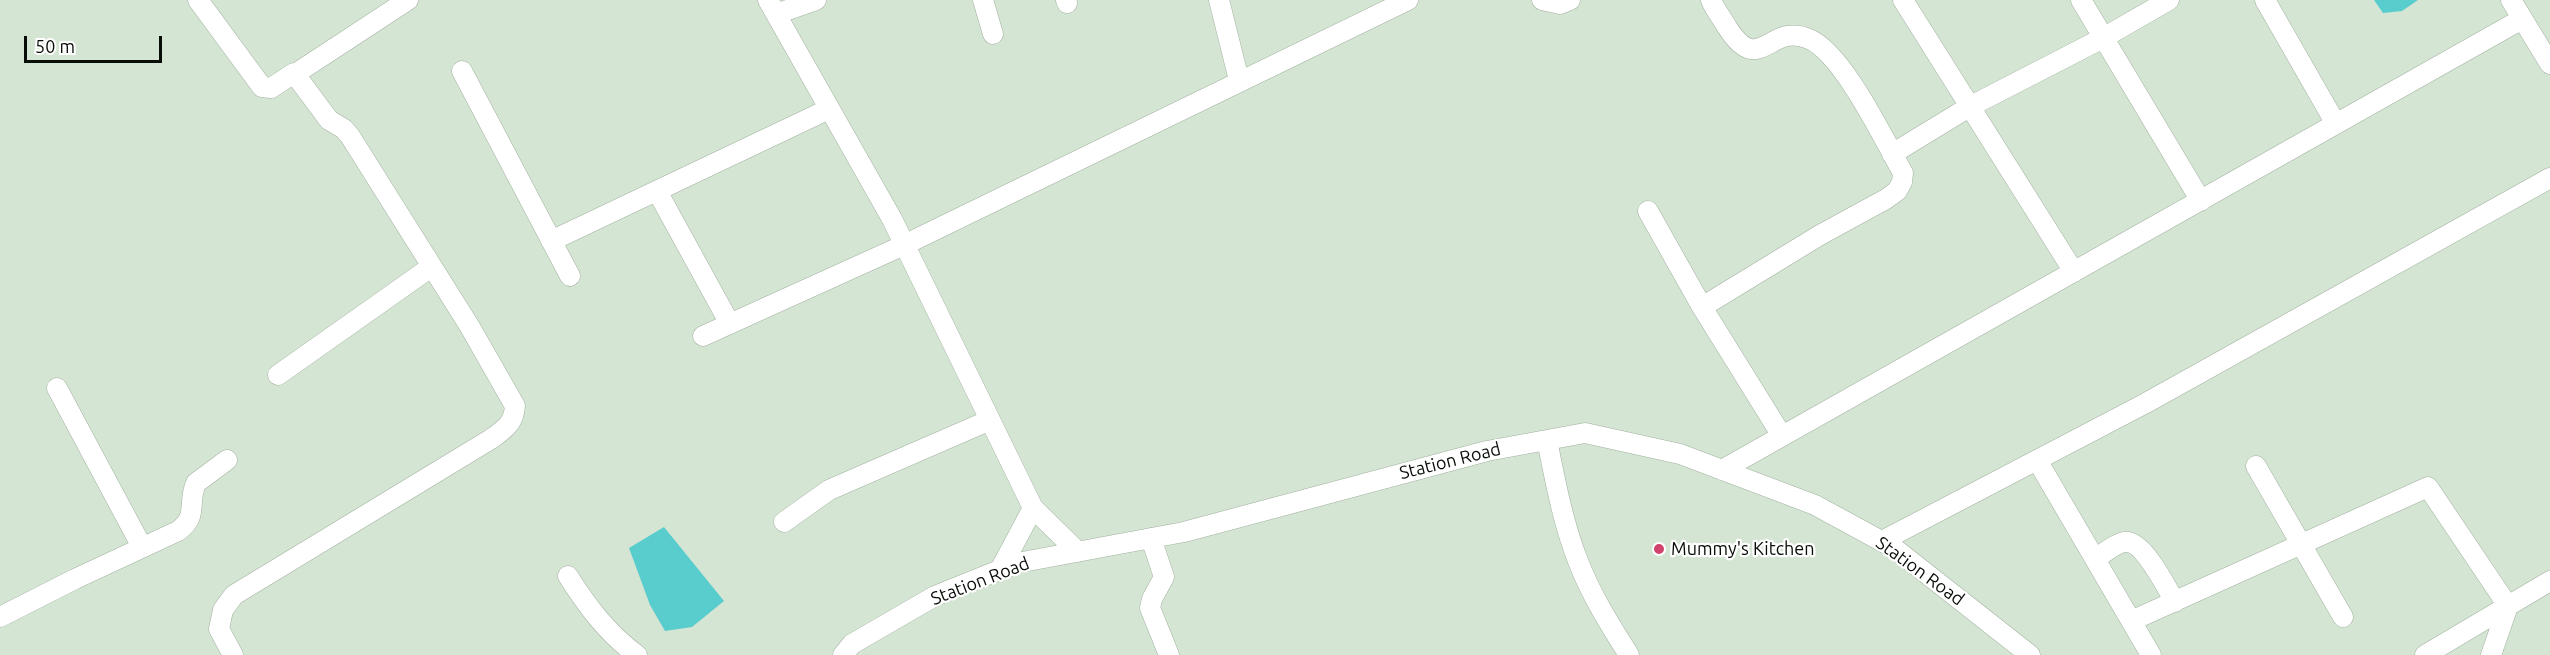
<!DOCTYPE html>
<html>
<head>
<meta charset="utf-8">
<style>
	body { margin:0 }
	#map { position:relative; width:2550px; height:655px; overflow:hidden; background:#d5e5d3; font-family:Ubuntu,sans-serif }
	canvas { display:block }
	.scale { position:absolute; left:24px; top:36px; width:138px; height:27px; box-sizing:border-box; border:3px solid #080d07; border-top:0; padding-left:8px; font-size:18px; line-height:21px; white-space:nowrap; color:#080d07; -webkit-text-stroke:4px #fff; paint-order:stroke }
</style>
</head>
<body>
<div id="map">
<canvas width="2550" height="655"></canvas>
<div class="scale">50 m</div>
</div>
<script>
const c = document.querySelector('canvas').getContext('2d');
c.lineJoin = 'round';
function fillPath(path, color) {
  c.fillStyle = color;
  c.fill(path, 'evenodd');
}
function trace(path, color, width, dash) {
  c.strokeStyle = color;
  c.lineWidth = width;
  c.lineCap = dash ? 'butt' : 'round';
  c.setLineDash(dash || []);
  c.stroke(path);
}
function label(font, color, halo, rows, align = 'center') {
  c.font = font + ' Ubuntu,sans-serif';
  c.lineWidth = 4.5;
  c.setLineDash([]);
  c.textBaseline = 'middle';
  c.strokeStyle = halo;
  c.fillStyle = color;
  for (const [text, x, y, turn = 0] of rows) {
    c.save();
    c.translate(x, y);
    c.rotate((+turn || 0) * Math.PI / 180);
    c.textAlign = isNaN(turn) ? turn : align;
    if (halo) c.strokeText(text, 0, 0);
    c.fillText(text, 0, 0);
    c.restore();
  }
}
const water = new Path2D(`
	M2374 0H2418L2402 11 2383 13Z
	M664 527 724 601 692 627 665 631 650 605 629 548Z`);
const minor = new Path2D(`
	M198 0 262 87 271 88 294 73 329 120 344 129 350 136 470 327 515 406C514 423 505 429 491 439L234 595 223 610 219 629 233 655
	M768 0 892 219 1033 508 1078 552
	M983 0 993 34
	M1066 0 1067 3
	M1219 0 1239 80
	M1542 0 1560 4 1570 0
	M1903 0 2074 272
	M2081 0 2201 201
	M2265 0 2336 124
	M2511 0 2550 64
	M776 14 816 0
	M462 71 570 276
	M295 74 408 0
	M1892 154 1969 107 2103 38 2169 0
	M657 191 730 324
	M1648 211 1702 307 1782 436
	M551 241 829 109
	M1702 307 1820 235 1886 199 1897 191 1902 182 1903 173C1884 140 1843 53 1809 39 1769 21 1760 79 1727 27 1722 18 1715 10 1711 0
	M703 336 904 245 1408 0
	M278 375 431 267
	M57 388 142 547
	M1547 440C1555 480 1563 523 1578 561 1591 595 1610 625 1629 655
	M2037 460 2151 655
	M2256 466 2343 617
	M1722 470 2522 19
	M784 522 829 490 990 420
	M1151 538 1164 577 1152 599 1150 608 1169 655
	M1882 541 2146 403 2550 178
	M2095 559C2103 554 2114 544 2124 542 2143 539 2166 587 2175 602
	M1000 570 1033 508
	M568 576C587 606 608 634 637 655
	M0 617 75 579 178 531C199 516 187 503 196 483L227 460
	M2131 621 2428 487 2508 606 2491 655
	M843 655 852 644 935 596 1017 563 1184 532 1487 451 1585 433 1680 454 1815 505 1894 548 2030 655
	M2425 655 2550 581`);
const markers = [
	[1659,549,6,"#d2436b"]
];
const streetNames = [
	["Station Road",1450,461,-14],
	["Station Road",1920,571,36],
	["Station Road",980,581,-21]
];
const poiNames = [
	["Mummy's Kitchen",1671,549]
];
fillPath(water, '#59cccd');
trace(minor, '#a2b1a1', 21);
trace(minor, '#fff', 20);
for (const [x, y, r, color] of markers) {
  const dot = new Path2D();
  dot.arc(x, y, r, 0, 2 * Math.PI);
  c.fillStyle = color;
  c.fill(dot);
  trace(dot, '#fff', 2);
}
label('18px', '#080d07', '#fff', streetNames);
label('18px', '#080d07', '#fff', poiNames, 'left');
</script>
</body>
</html>
